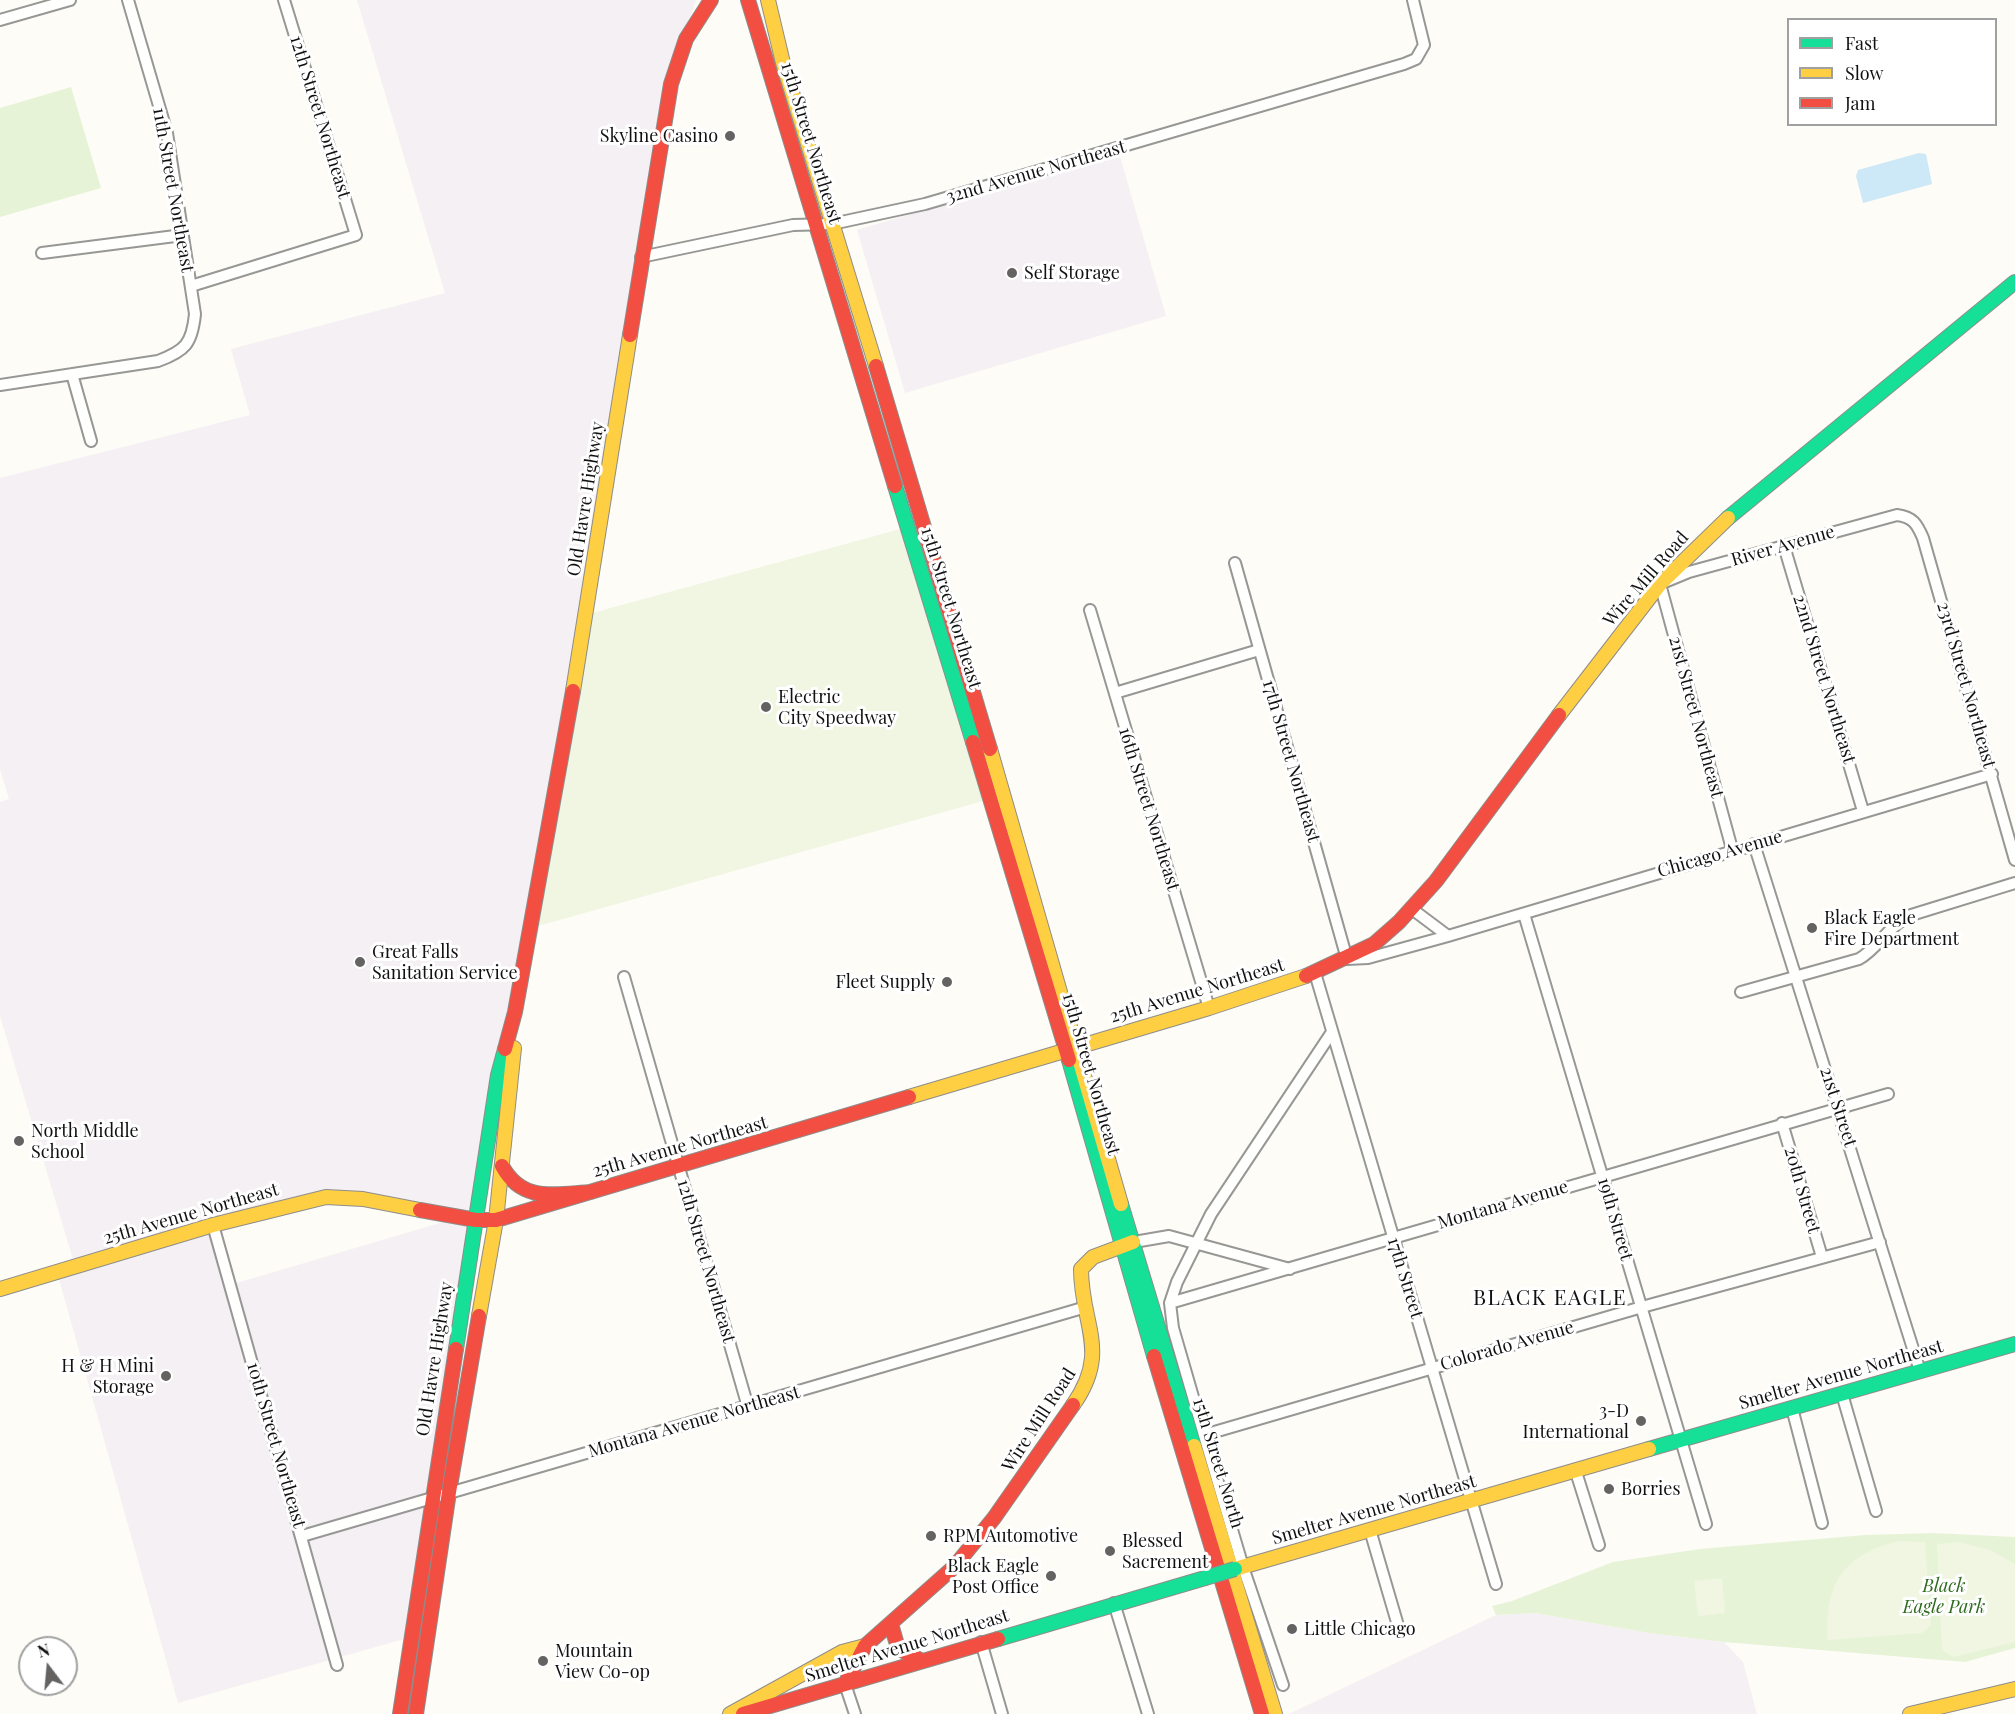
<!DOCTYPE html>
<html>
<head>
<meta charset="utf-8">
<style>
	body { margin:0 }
	#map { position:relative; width:2015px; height:1714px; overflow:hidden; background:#fdfcf7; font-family:"Playfair Display",serif }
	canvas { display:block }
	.legend { position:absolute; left:1787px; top:18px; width:210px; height:108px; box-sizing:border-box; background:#fff; border:2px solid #a0a0a0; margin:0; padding:8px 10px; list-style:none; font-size:18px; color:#111 }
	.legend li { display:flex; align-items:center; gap:12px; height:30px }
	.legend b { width:30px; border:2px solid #a0a0a0 }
	.north { position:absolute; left:18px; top:1636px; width:60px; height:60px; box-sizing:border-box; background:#fff; border:2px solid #a0a0a0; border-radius:50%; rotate:344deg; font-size:16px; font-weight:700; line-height:24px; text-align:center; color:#111 }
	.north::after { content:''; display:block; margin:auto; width:21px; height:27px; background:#646362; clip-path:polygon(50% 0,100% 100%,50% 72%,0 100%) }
</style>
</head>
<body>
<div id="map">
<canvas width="2015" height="1714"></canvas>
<ul class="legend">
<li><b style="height:8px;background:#16e098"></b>Fast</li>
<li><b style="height:8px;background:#ffcf43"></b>Slow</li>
<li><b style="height:8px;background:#f24e42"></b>Jam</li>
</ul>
<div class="north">N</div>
</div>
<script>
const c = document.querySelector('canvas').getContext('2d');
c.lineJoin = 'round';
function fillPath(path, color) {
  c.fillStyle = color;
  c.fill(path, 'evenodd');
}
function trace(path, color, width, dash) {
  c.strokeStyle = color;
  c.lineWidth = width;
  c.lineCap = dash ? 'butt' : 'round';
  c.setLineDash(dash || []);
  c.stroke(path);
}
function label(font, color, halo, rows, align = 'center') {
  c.font = font + ' "Playfair Display",serif';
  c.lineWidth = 6;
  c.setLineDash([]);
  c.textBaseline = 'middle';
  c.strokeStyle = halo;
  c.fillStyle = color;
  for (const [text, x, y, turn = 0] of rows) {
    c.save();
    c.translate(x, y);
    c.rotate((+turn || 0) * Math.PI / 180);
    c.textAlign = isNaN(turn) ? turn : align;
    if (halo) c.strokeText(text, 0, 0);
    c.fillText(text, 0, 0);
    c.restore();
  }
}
const industrial = new Path2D(`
	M357 0H696L681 44 411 1637 178 1703 57 1272 75 1266 0 1016V802L9 799 0 769V478L250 415 231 349 445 293ZM338 1197 460 1217 230 1285 213 1225Z
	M1119 153 1166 316 905 393 857 230Z
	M1535 1613 1649 1633 1724 1642 1743 1662 1757 1714H1289L1496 1615Z`);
const green = new Path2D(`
	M71 87 101 188 0 217V108Z
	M1933 1533 2015 1537V1648L1965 1662 1724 1642 1649 1633 1535 1613 1496 1615 1492 1606 1512 1601 1613 1562 1700 1549 1865 1535Z`);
const pitch = new Path2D(`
	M908 527 990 799 531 928 585 615Z
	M1898 1541 1925 1542 1931 1625 1922 1633 1828 1640C1825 1583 1842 1556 1898 1541Z
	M1959 1542 1990 1550 2015 1564V1642L1953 1657 1942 1650 1937 1544Z
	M1722 1578 1725 1613 1698 1616 1694 1581Z`);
const water = new Path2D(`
	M1919 153 1926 154 1932 184 1863 203 1856 176 1858 170Z`);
const street = new Path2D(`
	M0 20 70 0
	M42 253 183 235
	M641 257 793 225 832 224 925 204 1404 64 1416 59 1424 45 1413 0
	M191 286 356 235 284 0
	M72 374 91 441
	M0 385 158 361C185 351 192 344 195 314L167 133 128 0
	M1784 546 1863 811
	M1235 563 1347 959 1368 958 1448 936 1992 774
	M1090 610 1209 1008
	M1115 693 1259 650
	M1754 844 1920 1371
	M1732 849 1660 584 1689 572 1897 515C1913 517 1917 524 1923 538L2015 860
	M1412 909 1448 936
	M1524 914 1706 1524
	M1315 973 1496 1584
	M624 977 748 1407
	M1741 992 1859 959C1878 948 1888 927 1908 916L2015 883
	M1782 1123 1822 1257
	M213 1225 337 1665
	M1134 1242 1169 1236 1290 1269
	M1170 1303 1888 1094
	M1842 1394 1876 1511
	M1792 1408 1822 1523
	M1204 1435 1642 1307 1880 1242
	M1576 1472 1599 1545
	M1370 1530 1399 1629
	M302 1536 1086 1307
	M1114 1603 1148 1714
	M981 1642 1002 1714
	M845 1684 855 1714
	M1283 1685 1243 1567 1204 1435 1173 1328 1170 1303 1177 1282 1211 1214 1332 1032`);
const fast = new Path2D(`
	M895 486 973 742
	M1728 518 2015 282
	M1069 1060 1154 1356
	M1121 1204 1194 1446
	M456 1349 498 1075 505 1049
	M1649 1449 2015 1344
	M998 1639 1205 1578`);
const slow = new Path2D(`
	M768 0 783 63 876 366
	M573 691 630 335
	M1559 715 1660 584 1728 518
	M990 749 1121 1204
	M909 1097 1209 1008 1306 976
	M0 1289 213 1225 326 1197 363 1199 420 1210
	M479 1316 496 1220 514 1048
	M1073 1405C1111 1351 1081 1325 1081 1269L1093 1257 1133 1242
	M1194 1446 1275 1714
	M1235 1569 1649 1449
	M730 1714 842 1652 865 1646
	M1910 1714 2015 1689`);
const jam = new Path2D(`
	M748 0 895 486
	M630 335 671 84 686 39 711 0
	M876 366 990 749
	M973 742 1069 1060
	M1306 976 1374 944 1399 922 1436 881 1559 715
	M505 1049 515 1012 573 691
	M502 1166C522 1203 555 1194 591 1192
	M420 1210 476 1220H496L909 1097
	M1154 1356 1262 1714
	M891 1624 898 1648 920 1660
	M845 1684 865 1646 954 1567 994 1518 1073 1405
	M400 1714 456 1349
	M416 1714 449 1492 479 1316
	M743 1714 998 1639`);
const fastBridge = new Path2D(`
	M1205 1578 1235 1569`);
const markers = [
	[730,136,6,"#646362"],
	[1012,273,6,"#646362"],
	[766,707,6,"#646362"],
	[1812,928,6,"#646362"],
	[360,962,6,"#646362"],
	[947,982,6,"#646362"],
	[19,1141,6,"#646362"],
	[166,1376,6,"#646362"],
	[1641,1421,6,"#646362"],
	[1609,1489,6,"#646362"],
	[931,1536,6,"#646362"],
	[1110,1551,6,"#646362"],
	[1051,1576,6,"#646362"],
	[1292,1629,6,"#646362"],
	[543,1661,6,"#646362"]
];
const streetNames = [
	["12th Street Northeast",320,117,73],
	["15th Street Northeast",811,143,73],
	["32nd Avenue Northeast",1036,172,-16],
	["11th Street Northeast",173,190,80],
	["Old Havre Highway",586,499,-81],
	["River Avenue",1783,546,-16],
	["Wire Mill Road",1646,579,-49],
	["15th Street Northeast",951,608,73],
	["22nd Street Northeast",1824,679,73],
	["23rd Street Northeast",1966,685,74],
	["21st Street Northeast",1696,717,75],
	["17th Street Northeast",1291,761,74],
	["16th Street Northeast",1149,809,73],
	["Chicago Avenue",1720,854,-16],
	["25th Avenue Northeast",1197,991,-17],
	["15th Street Northeast",1091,1074,74],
	["21st Street",1838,1107,72],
	["25th Avenue Northeast",680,1147,-16],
	["20th Street",1802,1190,74],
	["Montana Avenue",1503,1205,-16],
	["25th Avenue Northeast",191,1214,-16],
	["19th Street",1615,1219,74],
	["12th Street Northeast",706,1261,74],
	["17th Street",1405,1278,73],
	["Colorado Avenue",1507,1346,-16],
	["Old Havre Highway",435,1359,-81],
	["Smelter Avenue Northeast",1841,1375,-16],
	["Wire Mill Road",1039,1420,-57],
	["Montana Avenue Northeast",694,1422,-16],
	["10th Street Northeast",276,1445,74],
	["15th Street North",1218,1463,73],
	["Smelter Avenue Northeast",1374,1510,-16],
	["Smelter Avenue Northeast",907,1646,-17]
];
const poiNames = [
	["Skyline Casino",718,136,"right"],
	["Self Storage",1024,273],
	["Electric",778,697],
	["City Speedway",778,718],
	["Black Eagle",1824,918],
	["Fire Department",1824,939],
	["Great Falls",372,952],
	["Sanitation Service",372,973],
	["Fleet Supply",935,982,"right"],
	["North Middle",31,1131],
	["School",31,1152],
	["H & H Mini",154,1366,"right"],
	["Storage",154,1387,"right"],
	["3-D",1629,1411,"right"],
	["International",1629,1432,"right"],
	["Borries",1621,1489],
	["RPM Automotive",943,1536],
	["Blessed",1122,1541],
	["Sacrement",1122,1562],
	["Black Eagle",1039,1566,"right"],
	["Post Office",1039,1587,"right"],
	["Little Chicago",1304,1629],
	["Mountain",555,1651],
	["View Co-op",555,1672]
];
const parkNames = [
	["Black",1944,1586],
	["Eagle Park",1944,1607]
];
const quarterNames = [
	["BLACK EAGLE",1550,1298]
];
fillPath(industrial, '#f5f0f3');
fillPath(green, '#e7f3d7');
fillPath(pitch, '#f0f6e1');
fillPath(water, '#cde8f7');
trace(street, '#979795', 14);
trace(fast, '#8e8d8b', 16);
trace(slow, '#8e8d8b', 16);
trace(jam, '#8e8d8b', 16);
trace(street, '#fffffe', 10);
trace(fast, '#16e098', 14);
trace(slow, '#ffcf43', 14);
trace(jam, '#f24e42', 14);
trace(fastBridge, '#8e8d8b', 16, []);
trace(fastBridge, '#16e098', 14);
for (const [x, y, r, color] of markers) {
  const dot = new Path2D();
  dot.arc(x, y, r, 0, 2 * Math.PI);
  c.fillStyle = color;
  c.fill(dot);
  trace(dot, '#fff', 2);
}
label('18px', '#111', '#fff', streetNames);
label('18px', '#111', '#fff', poiNames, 'left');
label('italic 18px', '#2f6b1f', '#fff', parkNames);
c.letterSpacing = '1.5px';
label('21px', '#111', '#fff', quarterNames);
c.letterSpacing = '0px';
</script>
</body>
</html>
